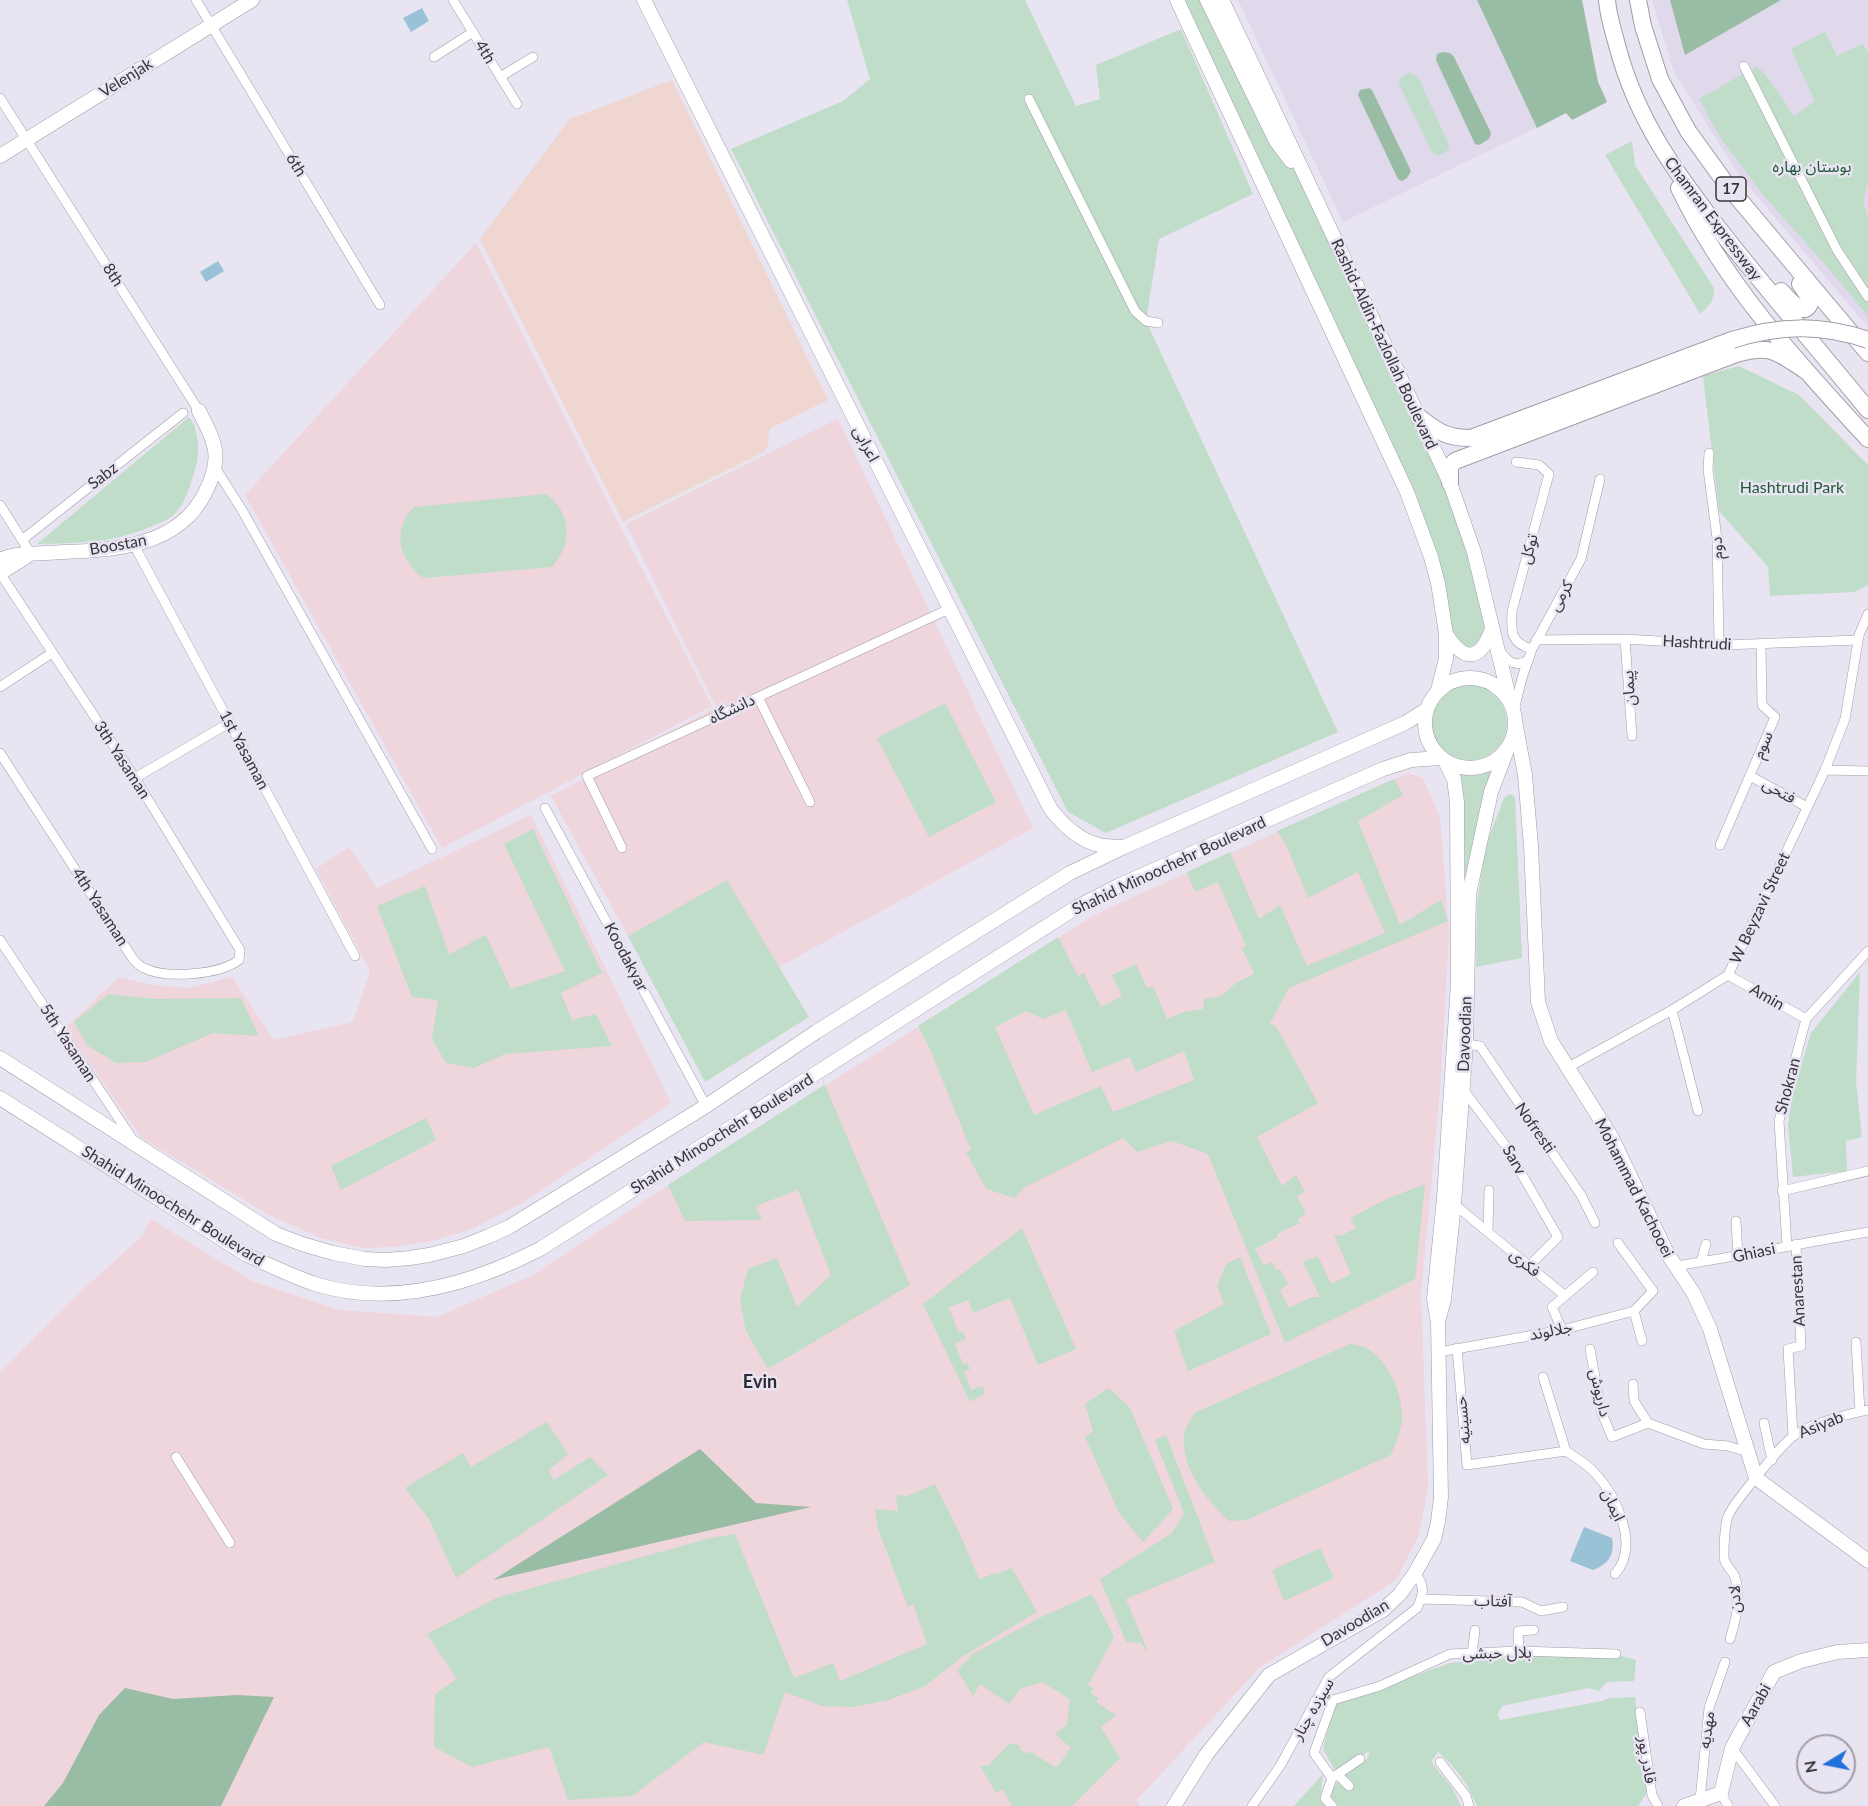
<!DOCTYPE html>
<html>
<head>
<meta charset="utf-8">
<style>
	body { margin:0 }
	#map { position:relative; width:1868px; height:1806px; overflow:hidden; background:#e9e4f1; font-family:Lato,sans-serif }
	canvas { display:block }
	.north { position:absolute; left:1796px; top:1734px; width:60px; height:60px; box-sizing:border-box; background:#e9e4f1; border:2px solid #a29ea8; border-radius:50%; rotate:260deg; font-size:16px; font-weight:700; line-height:24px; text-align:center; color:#37353a }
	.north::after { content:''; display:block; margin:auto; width:21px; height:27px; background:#1f71db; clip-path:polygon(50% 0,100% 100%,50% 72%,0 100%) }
</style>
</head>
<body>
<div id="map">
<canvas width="1868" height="1806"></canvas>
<div class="north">N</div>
</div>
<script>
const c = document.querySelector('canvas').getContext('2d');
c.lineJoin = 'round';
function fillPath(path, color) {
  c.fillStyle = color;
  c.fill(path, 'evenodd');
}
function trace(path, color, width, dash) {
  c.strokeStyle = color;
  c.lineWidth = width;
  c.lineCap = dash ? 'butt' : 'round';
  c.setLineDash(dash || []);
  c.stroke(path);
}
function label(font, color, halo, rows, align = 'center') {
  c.font = font + ' Lato,"Noto Sans Arabic",sans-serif';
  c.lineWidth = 5;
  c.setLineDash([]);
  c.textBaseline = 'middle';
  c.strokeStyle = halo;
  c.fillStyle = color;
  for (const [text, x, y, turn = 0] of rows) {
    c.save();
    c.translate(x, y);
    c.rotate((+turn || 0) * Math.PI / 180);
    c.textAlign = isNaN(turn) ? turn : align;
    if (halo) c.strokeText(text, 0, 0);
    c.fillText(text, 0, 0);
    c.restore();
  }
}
const built = new Path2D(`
	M1238 0H1582L1598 82 1607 102 1572 120 1566 113 1343 222Z
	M1652 0H1868V327L1739 175 1674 72Z`);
const education = new Path2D(`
	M476 243 712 706 442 848 245 495Z
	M838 419 1033 828 779 967 727 881 628 936 551 796 716 707 626 524Z
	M1408 773 1423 778 1440 818 1449 933 1440 1090 1421 1294 1428 1486 1419 1535 1396 1580 1260 1667 1137 1800 1139 1806H0V1373L66 1305 142 1236 151 1219 252 1281 339 1310 437 1317 533 1275 668 1185 1098 913Z
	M531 815 671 1103 524 1202 472 1229 432 1241 394 1247 363 1248 321 1238 267 1214 141 1137 65 1028 119 977 150 985 189 988 232 977 274 1040 353 1022 370 971 316 869 349 847 377 888Z`);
const medical = new Path2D(`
	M672 80 828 400 771 428 769 431 768 446 762 453 623 522 480 239 570 119Z`);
const green = new Path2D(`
	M847 0H1025L1076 106 1100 99 1096 65 1181 29 1253 194 1159 239 1146 321 1338 732 1106 833 1068 812 731 149 843 101 870 79Z
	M1180 0H1219L1428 446 1468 546 1487 627 1477 645 1470 649 1460 647 1450 632 1443 588Z
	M1825 32 1837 56 1863 44 1868 53V182L1863 201 1868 217V316L1822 261 1764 196 1722 140 1699 99 1757 66 1769 79 1794 116 1815 101 1791 49Z
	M1408 73 1413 74 1418 77 1449 145 1448 150 1439 156 1432 152 1399 84 1400 79Z
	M1632 141 1635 165 1714 288C1714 301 1710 305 1700 314L1605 155Z
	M1739 366 1799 395 1868 465V585L1854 592 1770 596 1768 567 1719 511 1703 376Z
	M189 417C199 429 200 454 195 469 191 484 184 508 171 517 166 521 159 523 154 525 116 543 78 543 37 544Z
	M546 494C572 513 573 544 552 567L424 578C399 562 391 529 414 507Z
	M1431 723a38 38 0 1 1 76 0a38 38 0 1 1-76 0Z
	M945 703 996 802 929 837 877 738Z
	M1496 767 1471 864 1465 879 1461 859 1458 773C1474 778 1482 775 1496 767Z
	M1394 779 1403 795 1358 821 1400 925 1441 900 1448 921 1289 988 1270 1023 1277 1028 1318 1103 1257 1137 1282 1186 1296 1175 1305 1192 1297 1196 1306 1214 1298 1219 1300 1223 1277 1234 1278 1237 1255 1249 1264 1265 1272 1262 1276 1270 1280 1269 1288 1284 1280 1290 1289 1308 1312 1297H1320L1303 1262 1318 1256 1331 1284 1351 1274 1334 1235 1340 1236 1356 1228 1350 1218 1389 1198 1425 1184 1415 1279 1285 1343 1208 1154 1172 1141 1137 1152 1123 1138 1022 1189 1015 1198 986 1189 966 1152 971 1150 929 1047 918 1026 1058 937 1078 976 1084 973 1101 1007 1122 996 1112 975 1136 964 1147 988 1153 986 1167 1019 1184 1012 1203 1009 1204 999 1221 996 1236 983 1254 974 1242 948 1246 946 1218 882 1195 892 1187 872 1230 852 1259 919 1280 905 1307 966 1385 933 1358 872 1308 898 1287 847 1277 831ZM1066 1010 1092 1072 1130 1057 1136 1072 1184 1051 1194 1080 1113 1112 1101 1086 1034 1115 995 1027 1026 1011 1043 1019Z
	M1510 794 1515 797 1522 958 1476 967 1477 904 1485 848 1504 798Z
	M533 829 602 973 561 993 572 1020 596 1014 612 1046 505 1054 474 1068 446 1063 432 1039 438 1000 412 997 377 906 425 886 449 954 486 935 511 989 565 971 504 844Z
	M727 880 809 1017 705 1082 628 936Z
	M1860 972 1856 1083 1862 1137 1846 1141 1847 1171 1793 1177 1788 1125 1793 1092 1811 1033Z
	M108 994 156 999 241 998 259 1036 213 1033 146 1062 116 1063 88 1046 74 1022Z
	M819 1072 825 1085 910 1285 768 1369 746 1331 740 1300 748 1269 777 1258 797 1307 831 1275 798 1190 756 1206 762 1220 685 1221 668 1185 824 1085Z
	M426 1118 436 1140 341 1190 331 1166Z
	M1022 1228 1076 1349 1038 1365 1010 1298 973 1313 968 1300 949 1307 958 1332 963 1331 966 1339 955 1344 963 1364 967 1363 970 1369 964 1372 971 1390 983 1386 985 1393 970 1402 923 1304Z
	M1240 1257 1271 1334 1188 1371 1174 1331 1224 1304 1217 1286 1226 1264Z
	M1350 1344C1358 1345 1366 1346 1372 1352 1390 1366 1401 1392 1402 1414 1403 1428 1396 1442 1391 1455L1247 1520 1229 1521C1206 1500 1178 1465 1185 1430 1187 1425 1191 1419 1194 1413Z
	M1109 1388 1130 1408 1173 1509 1143 1542 1119 1513 1085 1437 1093 1431 1085 1404Z
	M547 1422 568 1454 548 1471 554 1480 590 1457 608 1475 456 1578 429 1519 405 1488 463 1453 471 1467Z
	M1166 1435 1215 1562 1126 1599 1149 1654 1141 1643 1126 1642 1100 1579 1172 1533 1184 1513 1155 1440Z
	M935 1484 960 1534 979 1579 996 1573 997 1574 1012 1568 1037 1612 965 1655 925 1686 889 1700 854 1707 822 1706 785 1692 763 1755 704 1742 632 1796 568 1800 549 1747 472 1767 434 1747 435 1694 457 1679 427 1634 496 1598 710 1538 735 1534 794 1678 833 1663 840 1681 927 1644 913 1604 908 1607 878 1529 875 1509 898 1511 896 1495 907 1496Z
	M1320 1548 1334 1578 1284 1601 1272 1570Z
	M1092 1594 1114 1637 1088 1685 1093 1688 1091 1693 1098 1698 1096 1702 1116 1715 1101 1727 1120 1758 1072 1806H1012L1003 1789 996 1793 980 1766 989 1765 1009 1744H1017L1021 1747 1020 1749 1027 1754 1030 1751 1056 1768 1071 1748 1055 1734 1067 1725 1070 1699 1042 1682 1020 1689 1009 1704 980 1684 973 1696 957 1670 973 1654 1037 1619Z
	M1612 1653 1636 1660 1634 1681 1607 1682 1599 1691 1588 1688 1502 1706 1497 1715 1500 1720 1602 1701 1609 1698 1635 1697 1647 1793 1638 1806H1477C1468 1784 1456 1767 1438 1752L1431 1762 1453 1789 1461 1806H1339L1330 1796 1338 1780 1348 1789 1354 1786 1343 1775 1367 1759 1370 1751 1335 1770 1323 1749 1334 1705 1450 1663 1519 1657Z
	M1323 1774 1320 1800 1326 1806H1294Z`);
const forest = new Path2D(`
	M1477 0H1582L1598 82 1607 102 1572 120 1566 113 1537 128Z
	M1670 0H1781L1685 55Z
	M1443 52 1450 53 1454 57 1491 133 1489 139 1479 145 1475 144 1436 60 1437 54Z
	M1369 88 1372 90 1411 171 1407 178 1402 181 1398 179 1358 95 1360 90Z
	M700 1449 756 1503 811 1507 493 1580Z
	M125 1688 173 1699 237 1695 274 1697 221 1806H44L63 1783 99 1715Z`);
const water = new Path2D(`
	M422 8 429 21 411 32 403 18Z
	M218 261 224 271 206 282 200 272Z
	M1584 1527 1612 1538C1615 1556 1608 1564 1593 1570L1570 1561Z`);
const street = new Path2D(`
	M196 0 380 305
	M453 0 517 104
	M434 57 473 32
	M1744 66 1837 250 1868 297
	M500 77 533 57
	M0 98 199 411
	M1029 99 1135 311 1146 321 1158 323
	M1709 453 1708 469 1717 538 1719 644
	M1516 462 1539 465 1549 474 1512 611C1511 631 1510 643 1532 649
	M216 469 242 510 432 849
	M0 505 31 554
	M22 540 183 413
	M134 545 355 956
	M1625 639 1632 736
	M1536 640 1625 639 1724 645 1858 640
	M1501 652C1508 662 1516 668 1528 660
	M0 687 52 653
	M758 697 810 802
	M1514 711 1522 678 1532 649 1581 559 1600 479
	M0 753 133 959C136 962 139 966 144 968 166 979 219 975 239 960L240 950 135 778 0 573
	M1825 770 1868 771
	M1750 776 1807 807
	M135 778 229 723
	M545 808 706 1106
	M1720 845 1775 717 1762 705 1761 645
	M622 848 587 776 949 609
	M0 940 133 1140
	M1728 975 1806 1019
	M1672 1010 1698 1111
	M1466 1044 1480 1046 1581 1195 1595 1223
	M1567 1068 1672 1010 1728 975 1825 770 1845 719 1859 635 1868 614
	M1462 1088 1505 1145 1558 1237 1529 1266
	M1782 1191 1868 1171
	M1454 1204 1564 1295
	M1736 1221 1738 1256
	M1488 1232 1489 1190
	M1787 1246 1779 1121 1806 1019 1868 951
	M1701 1262 1706 1244
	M1675 1266C1740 1256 1804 1243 1868 1232
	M1634 1311 1642 1341
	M1562 1330 1552 1307 1593 1272
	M1856 1342 1860 1412
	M1457 1348 1467 1465 1566 1451
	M1590 1349 1601 1411 1612 1437 1648 1423 1704 1444 1728 1446 1748 1452
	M1439 1352 1562 1330 1634 1311 1653 1291 1618 1243
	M1543 1377 1566 1451
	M1633 1384 1634 1401 1648 1423
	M1764 1423 1772 1460
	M1793 1435 1788 1349 1801 1346 1796 1244
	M1566 1451C1576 1458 1587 1464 1595 1473 1617 1497 1640 1546 1615 1574
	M176 1457 230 1543
	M1422 1599 1522 1602 1541 1611 1563 1607
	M1730 1639C1736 1619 1742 1598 1735 1577 1732 1569 1724 1565 1724 1557 1724 1544 1724 1528 1728 1516 1733 1504 1784 1441 1795 1435 1815 1422 1845 1415 1868 1410
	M1519 1651 1518 1631 1534 1630
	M1472 1653 1475 1630
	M1315 1701 1333 1700 1380 1686 1450 1654 1519 1651 1616 1654
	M1640 1712 1652 1795 1658 1806
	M1732 1748 1775 1806
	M1440 1762 1466 1796 1469 1806
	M1338 1775 1349 1786
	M1332 1778 1314 1753 1333 1700
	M1332 1778 1360 1759
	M1721 1793 1728 1806
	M1700 1800 1709 1708 1725 1662
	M1252 1806 1280 1766 1329 1677 1417 1608C1424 1594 1425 1585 1415 1573
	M1332 1806 1325 1798 1332 1778`);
const secondary = new Path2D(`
	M644 0 1050 808C1062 824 1078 840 1099 845 1106 847 1115 846 1122 847
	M1177 0 1407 492 1431 557 1438 583 1446 634V659L1438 690
	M1207 0 1276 141 1291 161
	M1222 0 1450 483 1474 552 1510 701
	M0 156 252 0
	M0 560C12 553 31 554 45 553 102 550 176 552 205 493 223 458 216 444 199 411
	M0 573 26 557
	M1446 634C1464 662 1480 662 1492 629
	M1425 723a45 45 0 1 1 90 0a45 45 0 1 1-90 0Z
	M1515 721 1525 775 1531 846 1538 1002 1551 1041 1612 1138 1667 1253 1694 1294 1710 1329 1756 1478 1868 1561
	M0 1058 276 1234 302 1244 333 1253 365 1259 386 1260 410 1258 429 1255 464 1246 489 1236 509 1227 706 1106 816 1032 1070 873 1124 847 1405 723 1426 710
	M0 1098 247 1255C269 1265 291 1276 315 1284 392 1308 472 1284 540 1249L1077 907 1120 885 1383 769 1411 760 1440 758
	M1439 1318 1444 1300 1454 1204 1466 1044 1469 894 1491 792 1507 750
	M1174 1806 1206 1755 1269 1675 1383 1610 1400 1594 1415 1573 1434 1539 1438 1522 1441 1497 1438 1323 1434 1299 1444 1198 1458 983 1457 802 1454 779 1446 763
	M1684 1806 1721 1793 1732 1748 1774 1672 1801 1661 1837 1652 1868 1650`);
const highway = new Path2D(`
	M1607 0C1608 15 1613 30 1617 45 1637 122 1678 176 1726 238 1772 296 1821 352 1868 410
	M1638 0 1643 26 1660 79 1688 131 1727 185 1868 353
	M1679 188C1724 283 1797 362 1868 439
	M1781 291C1788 298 1806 322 1811 300L1800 284
	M1419 417C1438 432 1447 438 1471 438L1732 340
	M1450 483V466L1455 461 1736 354C1772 344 1777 352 1806 371`);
const highwayBridge = new Path2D(`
	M1732 340C1780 325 1820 324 1868 340`);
const shields = [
	[1731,189,30]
];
const shieldNames = [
	["17",1731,189]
];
const streetNames = [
	["4th",485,52,59],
	["Velenjak",126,78,-32],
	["6th",296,165,59],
	["Chamran Expressway",1713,219,53],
	["8th",113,275,57],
	["Rashid-Aldin-Fazlollah Boulevard",1384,344,65],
	["اعرابی",866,444,63],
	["Sabz",103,476,-38],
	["Boostan",118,545,-10],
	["دوم",1717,548,-93],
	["توکل",1529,549,-75],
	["کرمی",1561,596,-61],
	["Hashtrudi",1697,643,3],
	["پیمان",1629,688,-94],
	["دانشگاه",732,709,-25],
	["سوم",1763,745,-67],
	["1st Yasaman",244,750,62],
	["3th Yasaman",122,760,57],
	["فتحی",1779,791,29],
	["Shahid Minoochehr Boulevard",1169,866,-25],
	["4th Yasaman",100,907,57],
	["W Beyzavi Street",1760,908,-65],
	["Koodakyar",626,957,62],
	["Amin",1767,997,30],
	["Davoodian",1465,1034,-88],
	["5th Yasaman",68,1043,57],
	["Shokran",1788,1086,-75],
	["Nofresti",1535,1128,55],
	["Shahid Minoochehr Boulevard",722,1134,-32],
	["Sarv",1514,1160,60],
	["Mohammad Kachooei",1634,1188,63],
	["Shahid Minoochehr Boulevard",173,1206,32],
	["Ghiasi",1754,1253,-12],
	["فکری",1525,1263,40],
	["Anarestan",1798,1291,-93],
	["جلالوند",1551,1331,-11],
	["داریوش",1600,1393,77],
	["حسینیه",1463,1420,-95],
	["Asiyab",1821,1425,-22],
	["ایمان",1613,1505,65],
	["لادن",1735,1599,-91],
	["آفتاب",1493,1601,2],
	["Davoodian",1355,1623,-31],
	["بلال حبشی",1497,1653,-1],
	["Aarabi",1756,1705,-61],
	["سیزده چنار",1313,1709,-60],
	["مهدیه",1707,1730,-83],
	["قادر پور",1647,1760,81]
];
const parkNames = [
	["بوستان بهاره",1812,167],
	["Hashtrudi Park",1792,488]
];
const neighbourhoodNames = [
	["Evin",760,1382]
];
fillPath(built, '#e0d8eb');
fillPath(education, '#efd5dc');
fillPath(medical, '#f0d6d0');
fillPath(green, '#c0ddc9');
fillPath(forest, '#98bca4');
fillPath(water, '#99c2d7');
trace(street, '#a19ca8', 10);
trace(secondary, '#a19ca8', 15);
trace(highway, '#a19ca8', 18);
trace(street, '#fff', 9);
trace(secondary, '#fff', 14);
trace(highway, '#fff', 16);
trace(highwayBridge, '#a19ca8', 18, []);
trace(highwayBridge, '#fff', 16);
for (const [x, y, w] of shields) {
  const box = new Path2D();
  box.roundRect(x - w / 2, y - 12, w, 24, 4.5);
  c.fillStyle = '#e9e4f1';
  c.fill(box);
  trace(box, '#37353a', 1.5);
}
label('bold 15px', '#37353a', null, shieldNames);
label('16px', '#37353a', '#e9e4f1', streetNames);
label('16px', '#1f5938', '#e9e4f1', parkNames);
label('bold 18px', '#2f2b34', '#e9e4f1', neighbourhoodNames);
</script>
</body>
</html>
